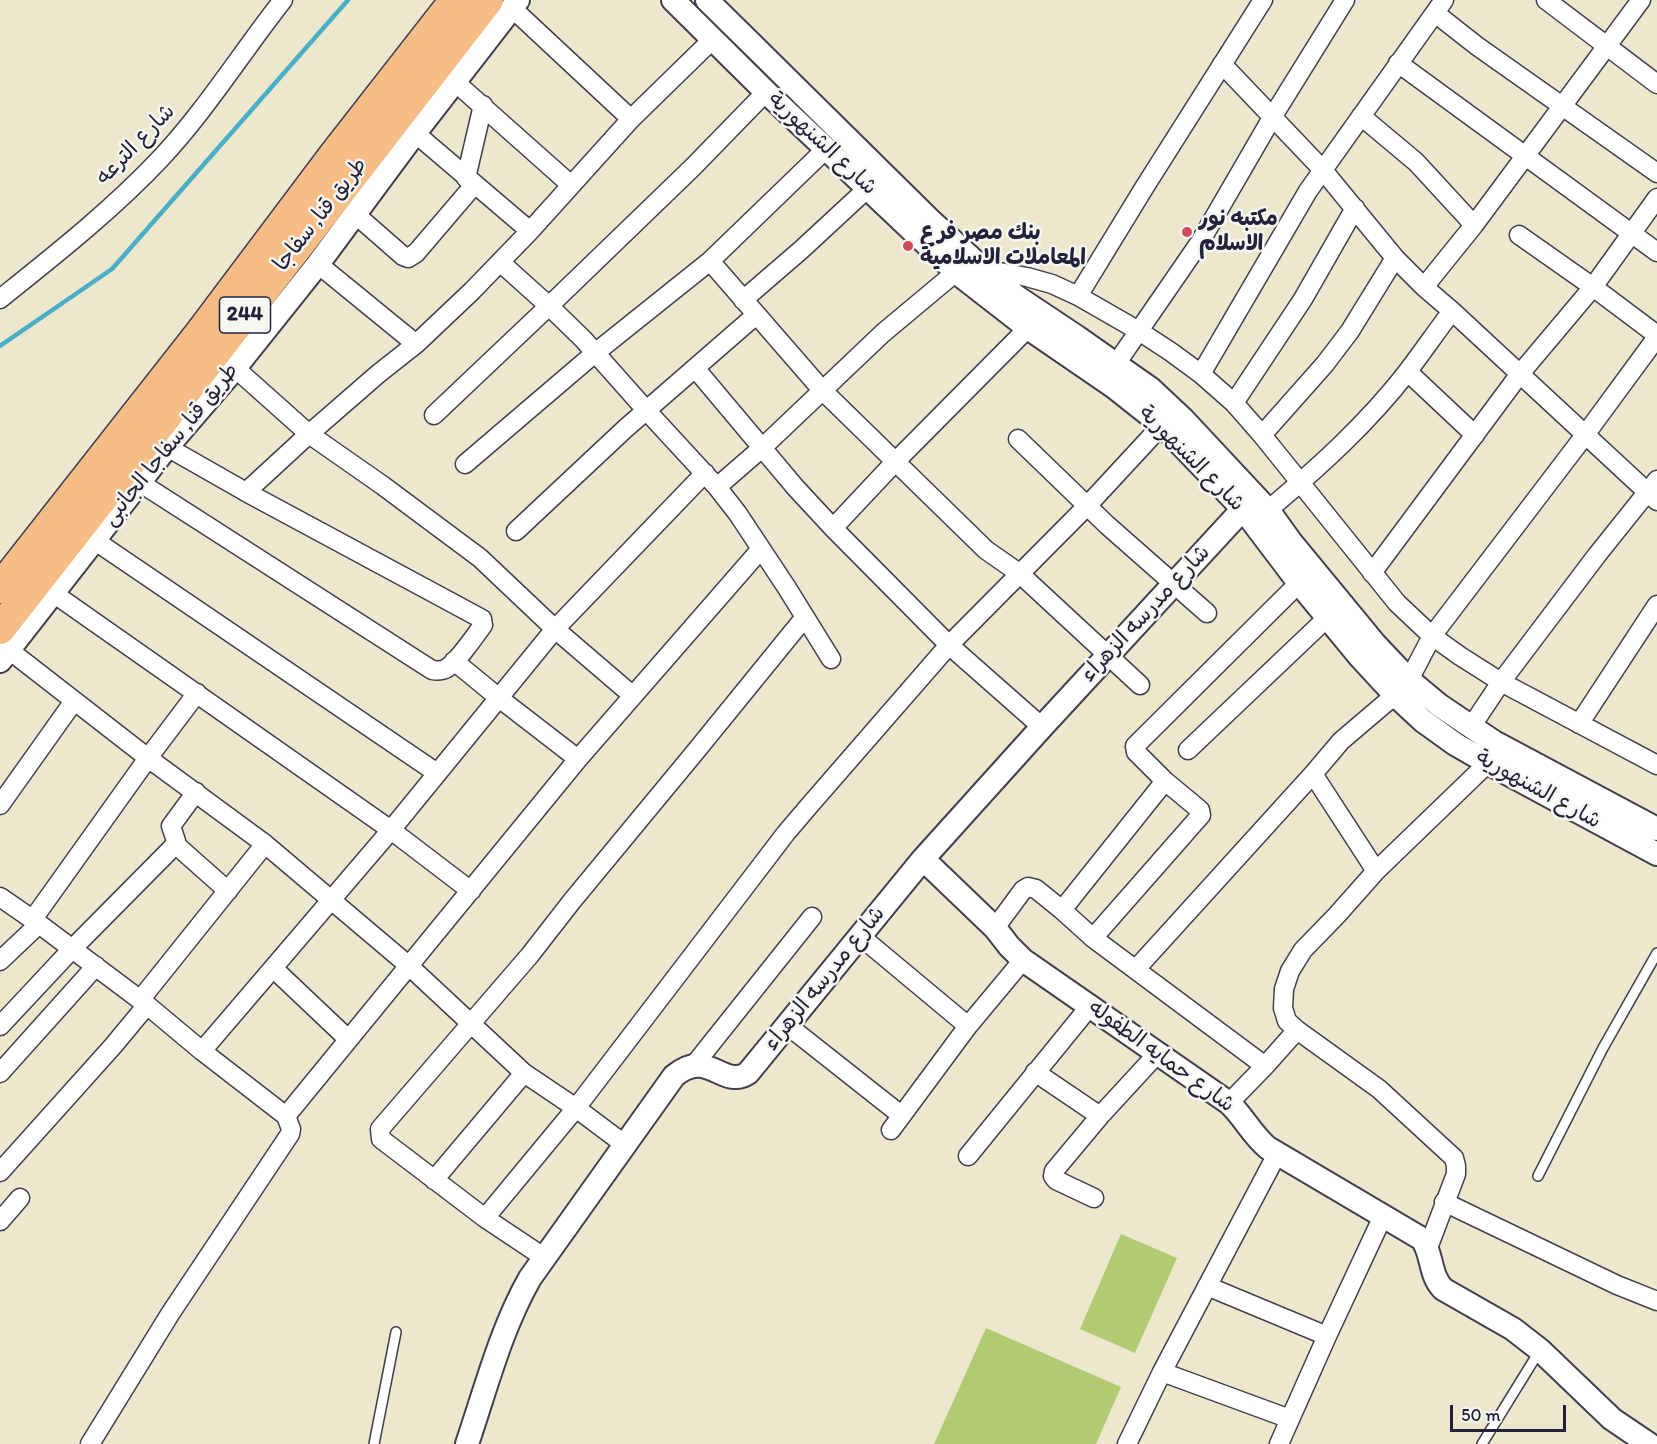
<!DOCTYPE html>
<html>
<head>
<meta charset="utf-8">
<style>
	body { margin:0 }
	#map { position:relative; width:1657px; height:1444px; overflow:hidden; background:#ede7ce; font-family:Itim,sans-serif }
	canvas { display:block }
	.scale { position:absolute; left:1450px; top:1405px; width:116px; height:27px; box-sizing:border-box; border:3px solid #22223b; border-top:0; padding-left:8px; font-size:18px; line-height:21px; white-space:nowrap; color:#22223b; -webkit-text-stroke:4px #f6f6f2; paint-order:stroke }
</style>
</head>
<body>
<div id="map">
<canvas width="1657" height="1444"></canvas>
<div class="scale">50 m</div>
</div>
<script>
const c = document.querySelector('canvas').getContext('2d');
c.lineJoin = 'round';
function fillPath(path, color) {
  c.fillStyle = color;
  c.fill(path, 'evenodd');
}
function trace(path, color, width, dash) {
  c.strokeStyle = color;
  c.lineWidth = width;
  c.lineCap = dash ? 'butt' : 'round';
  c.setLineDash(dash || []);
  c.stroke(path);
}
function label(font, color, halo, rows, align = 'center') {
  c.font = font + ' Itim,"Playpen Sans Arabic",sans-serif';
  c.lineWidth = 5;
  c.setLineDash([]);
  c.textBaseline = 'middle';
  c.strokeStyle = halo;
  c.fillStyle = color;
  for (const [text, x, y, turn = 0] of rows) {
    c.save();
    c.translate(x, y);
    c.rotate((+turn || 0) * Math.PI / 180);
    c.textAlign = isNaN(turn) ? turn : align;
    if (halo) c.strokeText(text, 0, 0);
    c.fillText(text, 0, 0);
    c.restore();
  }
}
const green = new Path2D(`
	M1121 1234 1177 1258 1135 1353 1080 1329Z
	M986 1328 1121 1387 1096 1444H934Z`);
const stream = new Path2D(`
	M0 346 112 269 348 0`);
const service = new Path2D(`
	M1538 1176 1603 1048 1657 953
	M374 1444 396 1332
	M1482 1444 1540 1350`);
const minor = new Path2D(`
	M1546 0 1657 84
	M512 8 631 119
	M1435 13 1477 46 1657 173
	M1398 63C1484 126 1571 189 1657 252
	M1222 64 1322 169 1395 258 1424 287 1452 311 1657 501
	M454 81 571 185
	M766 92 693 167 549 306 583 339 646 410 717 487 738 514 787 588 831 659
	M1361 116 1416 162 1474 225
	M415 133 530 231
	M466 178 483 105
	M355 214 403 256 408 258 416 253 474 185
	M1519 235 1593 287 1657 335
	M710 261 822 390 986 550 1019 573 1140 685
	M318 264 416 344
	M983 269 1027 277 1052 284 1078 296 1139 331 1171 352 1201 374 1234 403 1262 435 1397 603 1432 636 1460 656 1501 682 1657 765
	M1424 287 1474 225 1641 0
	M1078 296 1144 188 1263 0
	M0 299C55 255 112 210 161 158 206 110 242 52 283 0
	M743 300 801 250 868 188
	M1116 364 1200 242 1273 116 1345 0
	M235 368 309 434 382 485 480 558 555 629 632 695
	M695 368 795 487 833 528 949 645 1042 727
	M1408 372 1475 435
	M1201 374 1308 191 1444 0
	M1234 403 1303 299 1355 208
	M434 415 549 306 500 262
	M1262 435 1325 364 1350 331 1395 258
	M1018 439 1107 525 1207 613
	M167 447 246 492 309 434 378 374 416 344 472 291 530 231 631 119 713 39
	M465 464 595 353 710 261 826 149
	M139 482 432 670C438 671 442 671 447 668 459 660 474 637 483 625L482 619 246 492
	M717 487 763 447 883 333 956 272
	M1268 510C1318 468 1368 423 1408 371 1423 351 1437 331 1452 311
	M833 528 895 462 1028 328
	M516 531 626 428 756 315
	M94 540 437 773
	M1372 573 1519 375 1593 287 1657 198
	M53 593 391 830 471 891
	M9 650 148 758 265 844 408 965 524 1073 576 1108 624 1144
	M454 661 499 698 578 759
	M1409 680 1432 636 1585 435 1657 337
	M1579 724 1657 605
	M1471 727 1501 682 1597 555 1657 480
	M1188 750 1327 618
	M1313 774 1376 871
	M0 805 74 701
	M175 844 228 891
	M0 897 39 924 147 1005 202 1051 286 1116 291 1129 290 1134 170 1314 90 1444
	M1062 910 1165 781
	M33 919 148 758 197 693
	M995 928 1023 890 1028 887 1036 889 1062 910 1093 938 1265 1066
	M860 936 968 1026 1023 960
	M1093 938 1201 815 1200 810 1165 781 1136 752 1135 746 1299 583
	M0 961 39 924
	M273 968 348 1039
	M1136 969 1313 774 1341 741 1395 695
	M140 1000 265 844
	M787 1025 901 1115
	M0 1026 73 948 173 847 176 841 171 826 196 792
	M202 1051 391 830 555 629 705 473
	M694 1065 812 917
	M1035 1072 1100 1116
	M0 1073 96 966
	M1229 1103 1265 1066 1297 1030
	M286 1116 578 759 761 549
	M891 1130 968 1026
	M968 1156 1090 1006
	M0 1172 113 1046 147 1005
	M434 1180 524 1073
	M1094 1198 1056 1180 1053 1176 1054 1171 1100 1116 1158 1053
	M1444 1202 1617 1285 1657 1301
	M485 1218 576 1108 786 833 809 806 949 645 1087 506 1162 425
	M0 1221 20 1198
	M1428 1248 1456 1174V1166L1454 1158 1379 1089 1297 1030 1287 1021 1283 1008 1284 989 1290 971 1303 950 1337 915 1376 871 1488 763
	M545 1258 485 1218 381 1139 380 1129 530 955 572 901 696 751 805 617
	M1207 1286 1327 1336
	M1162 1372 1290 1419
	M1127 1444 1162 1372 1277 1154
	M1279 1444 1327 1336 1383 1216`);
const tertiary = new Path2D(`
	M673 0 766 92 956 272 1028 328 1114 387 1162 425 1243 509 1299 583 1359 656 1395 695 1423 721 1455 744 1488 763 1657 854
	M707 0 929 219 983 269 1017 297 1077 337 1151 389 1184 420 1268 510 1291 542 1375 644 1409 680 1439 705 1494 742 1657 829
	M0 661 167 447 235 368 318 264 415 133 518 0
	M923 859 995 928 1009 946 1023 960 1229 1103C1244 1117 1252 1135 1268 1148L1422 1239C1433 1255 1429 1274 1443 1289L1513 1329 1540 1350 1612 1419 1649 1444
	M467 1444C486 1388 501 1329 530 1278L674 1076C708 1047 723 1090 748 1073L923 859 1042 727 1243 509`);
const trunk = new Path2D(`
	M0 588 201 332 334 155 455 0
	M0 629 158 427 488 0`);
const markers = [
	[1187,232,6,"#d1495b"],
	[908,246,6,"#d1495b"]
];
const shields = [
	[245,315,51]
];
const shieldNames = [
	["244",245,315]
];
const streetNames = [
	["شارع الشنهورية",822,144,43],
	["شارع الترعه",136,145,-46],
	["طريق قنا, سفاجا",321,215,-52],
	["طريق قنا, سفاجا الجانبى",171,445,-51],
	["شارع الشنهورية",1191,459,45],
	["شارع مدرسه الزهراء",1146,614,-47],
	["شارع الشنهورية",1538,790,29],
	["شارع مدرسه الزهراء",825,979,-51],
	["شارع حمايه الطفوله",1161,1057,36]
];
const poiNames = [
	["مكتبه نور",1199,219],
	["الاسلام",1199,244],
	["بنك مصر فرع",920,233],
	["المعاملات الاسلامية",920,258]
];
fillPath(green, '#b0cb72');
trace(stream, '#48afc7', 4.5);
trace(service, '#404051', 12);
trace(minor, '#404051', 21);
trace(tertiary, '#404051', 26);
trace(trunk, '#404051', 33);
trace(service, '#fff', 9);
trace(minor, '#fff', 18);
trace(tertiary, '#fff', 22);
trace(trunk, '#f6be86', 30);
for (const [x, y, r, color] of markers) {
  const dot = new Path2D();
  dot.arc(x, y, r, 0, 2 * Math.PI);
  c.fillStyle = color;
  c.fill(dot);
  trace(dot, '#f6f6f2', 2);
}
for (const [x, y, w] of shields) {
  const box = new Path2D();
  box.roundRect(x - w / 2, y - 18, w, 36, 4.5);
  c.fillStyle = '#f6f6f2';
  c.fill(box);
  trace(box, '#22223b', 1.5);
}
label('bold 21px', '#22223b', null, shieldNames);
label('22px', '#22223b', '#f6f6f2', streetNames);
label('bold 22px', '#22223b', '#f6f6f2', poiNames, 'left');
</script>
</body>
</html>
